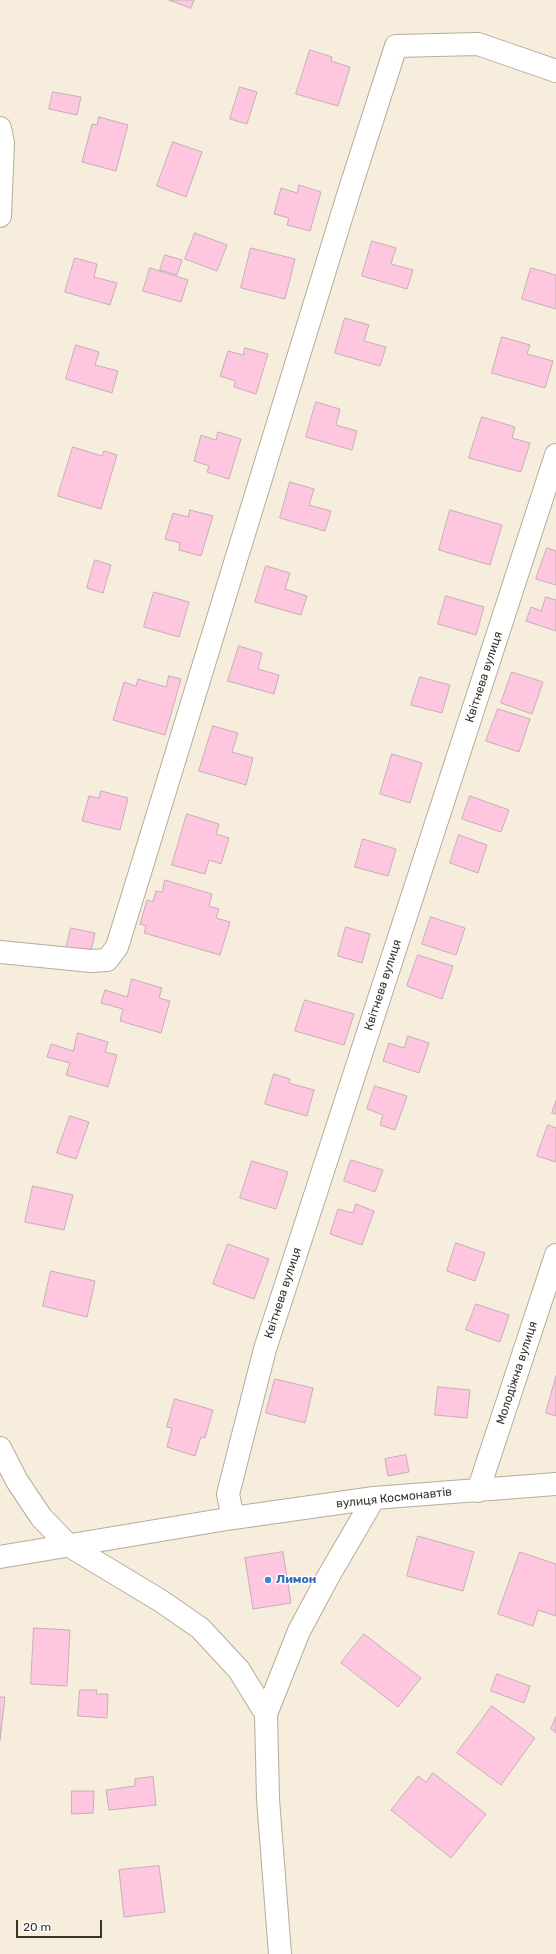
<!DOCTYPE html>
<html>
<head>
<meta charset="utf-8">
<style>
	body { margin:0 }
	#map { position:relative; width:556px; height:1954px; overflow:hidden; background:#f7eddc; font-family:Rubik,sans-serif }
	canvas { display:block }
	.scale { position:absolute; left:16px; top:1920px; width:86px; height:18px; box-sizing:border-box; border:2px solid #37332d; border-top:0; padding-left:5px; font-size:12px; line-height:14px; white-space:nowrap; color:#37332d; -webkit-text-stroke:3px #fff; paint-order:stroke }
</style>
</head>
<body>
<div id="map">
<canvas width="556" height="1954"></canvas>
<div class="scale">20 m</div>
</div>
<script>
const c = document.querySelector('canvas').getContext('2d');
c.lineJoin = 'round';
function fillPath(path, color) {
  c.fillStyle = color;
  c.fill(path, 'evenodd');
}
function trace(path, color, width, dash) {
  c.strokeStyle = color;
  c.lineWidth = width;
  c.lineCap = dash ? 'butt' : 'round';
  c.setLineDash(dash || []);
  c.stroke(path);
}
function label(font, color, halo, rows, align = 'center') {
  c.font = font + ' Rubik,sans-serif';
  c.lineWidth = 3;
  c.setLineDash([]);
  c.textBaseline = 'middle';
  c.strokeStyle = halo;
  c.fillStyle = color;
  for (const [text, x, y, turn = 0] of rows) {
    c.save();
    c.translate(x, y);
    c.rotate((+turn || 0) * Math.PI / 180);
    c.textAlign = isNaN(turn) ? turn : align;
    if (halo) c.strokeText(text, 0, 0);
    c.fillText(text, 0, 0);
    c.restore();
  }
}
const building = new Path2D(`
	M169 0H194L191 8Z
	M310 50 332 57 331 61 350 67 338 106 296 94Z
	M240 87 257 92 247 124 230 119Z
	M53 92 81 97 77 115 49 109Z
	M99 117 128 125 116 171 82 162 92 124 97 125Z
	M173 142 202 152 186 197 157 186Z
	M299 185 321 192 310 231 287 225 289 218 274 214 281 188 297 193Z
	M195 233 227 245 217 271 185 259Z
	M372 241 396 248 391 264 413 270 407 289 362 276Z
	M251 248 295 259 285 299 241 288Z
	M165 255 182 260 177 275 160 270Z
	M75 258 97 264 94 277 117 283 110 305 65 292Z
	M150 268 188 280 181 302 143 291Z
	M531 268 556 275V309L522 299Z
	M345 318 369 325 364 341 386 347 380 366 335 353Z
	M502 337 530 345 527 354 553 361 545 388 492 373Z
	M76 345 99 352 95 365 118 371 112 393 66 379Z
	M245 348 268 354 256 394 234 387 235 381 220 376 228 351 243 355Z
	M316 402 340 409 336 425 357 431 352 450 306 437Z
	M482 417 515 427 512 438 530 443 521 472 469 458Z
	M218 432 241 439 229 479 207 472 209 466 194 461 201 435 216 440Z
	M73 447 102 456 104 451 117 455 101 509 58 496Z
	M290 482 314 489 309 505 331 511 325 531 280 518Z
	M190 510 213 516 201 556 179 550 180 543 165 539 173 513 188 517Z
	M450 510 502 525 490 565 439 550Z
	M547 548 556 551V585L536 579Z
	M95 560 111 565 103 593 87 588Z
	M266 566 290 573 285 589 307 596 301 615 255 602Z
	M154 592 189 602 179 637 144 627Z
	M446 596 484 607 476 635 438 624Z
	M546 597 556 600V631L526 621 531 607 541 611Z
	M239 646 262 653 258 669 279 675 274 694 228 681Z
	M512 672 543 682 532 714 501 703Z
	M169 676 181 679 165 735 113 720 124 682 136 686 138 679 166 687Z
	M420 677 450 685 442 713 411 705Z
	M498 709 530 719 519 752 486 741Z
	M213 726 238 733 232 752 253 758 246 785 199 771Z
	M392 754 422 763 410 803 380 794Z
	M101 791 128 798 120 830 82 821 89 796 99 798Z
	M470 796 509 810 501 832 462 819Z
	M187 814 219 824 216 834 229 838 221 864 209 860 205 874 172 865Z
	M459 835 487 845 478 873 450 863Z
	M363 839 396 849 388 876 355 867Z
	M165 880 212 894 209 906 219 909 216 918 230 922 220 955 144 933 146 926 140 924 147 900 153 902 156 891 162 892Z
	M431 917 465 928 456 955 422 944Z
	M346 927 370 934 362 963 338 956Z
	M71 928 95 933 90 955 66 949Z
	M418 955 453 966 442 999 407 986Z
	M132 979 162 988 159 998 170 1001 161 1033 120 1021 123 1009 101 1003 105 990 127 997Z
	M305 1000 354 1014 344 1045 295 1031Z
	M78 1033 108 1042 105 1052 117 1055 108 1087 66 1075 70 1063 47 1057 51 1044 73 1051Z
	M408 1036 429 1043 419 1073 383 1061 389 1043 404 1048Z
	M274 1074 290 1079 289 1083 314 1090 307 1116 265 1104Z
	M375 1086 407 1096 395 1130 380 1125 383 1115 367 1109Z
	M556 1101V1114L552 1113Z
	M70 1116 89 1122 76 1159 57 1153Z
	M548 1125 556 1128V1162L537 1156Z
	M351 1160 383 1170 375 1192 344 1181Z
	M252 1161 288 1172 276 1209 240 1198Z
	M33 1186 73 1195 64 1230 25 1222Z
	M356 1204 374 1211 362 1245 330 1234 338 1209 353 1213Z
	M456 1243 485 1253 475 1281 447 1271Z
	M228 1244 269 1259 254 1299 213 1284Z
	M51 1271 95 1281 87 1317 43 1306Z
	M476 1304 509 1315 500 1342 466 1330Z
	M556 1376V1416L546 1413Z
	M275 1379 313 1388 305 1423 266 1413Z
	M438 1387 470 1390 467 1418 435 1415Z
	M175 1399 213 1410 205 1438 201 1437 195 1456 167 1447 172 1428 167 1427Z
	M406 1455 409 1472 388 1476 385 1459Z
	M418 1536 474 1552 463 1591 407 1576Z
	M283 1552 291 1603 253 1609 245 1558Z
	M520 1552 556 1564V1616L538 1610 533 1626 498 1614Z
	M34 1628 70 1630 67 1686 31 1684Z
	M364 1634 421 1678 398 1707 341 1663Z
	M497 1674 530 1686 524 1703 491 1691Z
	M80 1690H97L96 1694H108L107 1718 78 1716Z
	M0 1697H5L0 1740Z
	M492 1706 535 1738 501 1785 457 1753Z
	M556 1717V1733L551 1729Z
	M433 1773 486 1814 451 1858 391 1810 418 1776 426 1782Z
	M153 1777 156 1805 109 1810 106 1790 135 1786V1779Z
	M72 1791H94L93 1813 72 1814Z
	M159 1866 165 1912 124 1917 119 1870Z`);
const minor = new Path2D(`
	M0 128 3 143 0 216
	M0 952 91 961 107 960 117 947 349 192 396 46 478 44 556 71
	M0 1448 17 1481 41 1517 68 1545 161 1601 200 1628 239 1670 266 1714 268 1799 280 1954
	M478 1491 556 1255
	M233 1518 228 1494 265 1349 556 455
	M0 1557 233 1518 374 1498 556 1484
	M266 1714 299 1631 328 1577 374 1498`);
const markers = [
	[268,1580,4,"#3f7fe0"]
];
const streetNames = [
	["Квітнева вулиця",484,677,-72],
	["Квітнева вулиця",383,985,-72],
	["Квітнева вулиця",283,1293,-72],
	["Молодіжна вулиця",517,1373,-72],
	["вулиця Космонавтів",394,1498,-6]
];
const shopNames = [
	["Лимон",276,1580]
];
fillPath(building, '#fec7df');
trace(building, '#c3afb8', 1);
trace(minor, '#b5ac9b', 24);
trace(minor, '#fff', 22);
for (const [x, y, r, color] of markers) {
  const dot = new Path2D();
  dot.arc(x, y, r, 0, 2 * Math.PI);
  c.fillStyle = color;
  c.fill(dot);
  trace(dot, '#fff', 1.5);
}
label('12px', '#37332d', '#fff', streetNames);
label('bold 12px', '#366cbe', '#fff', shopNames, 'left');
</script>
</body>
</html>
